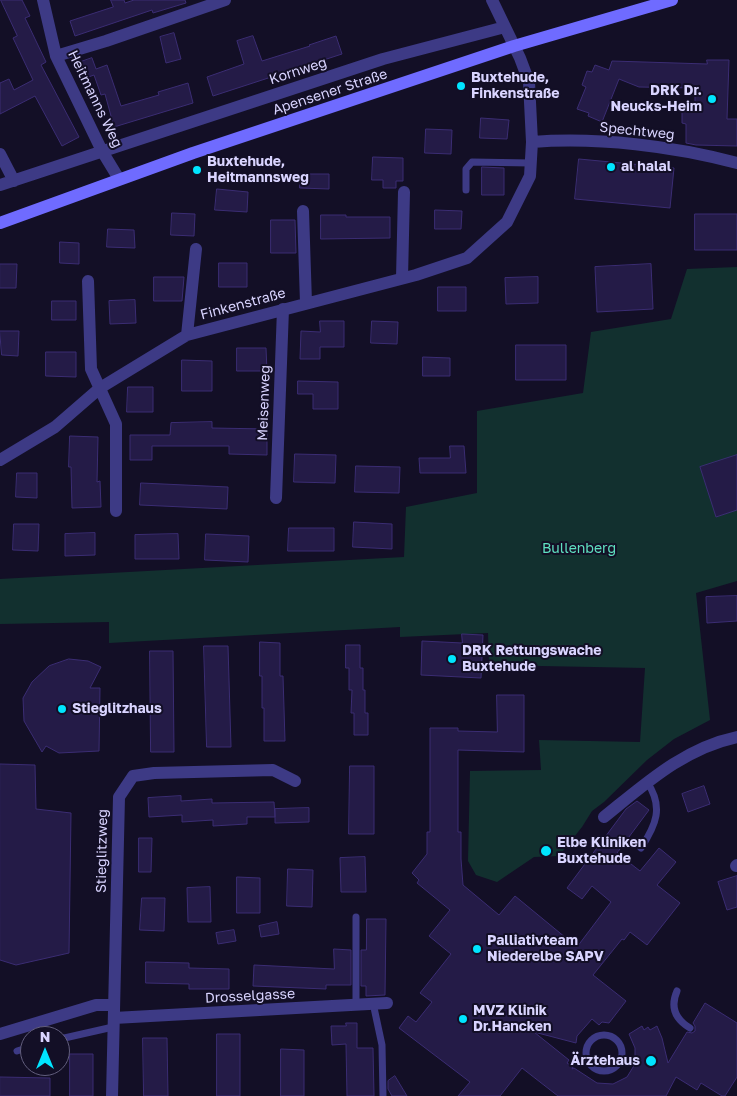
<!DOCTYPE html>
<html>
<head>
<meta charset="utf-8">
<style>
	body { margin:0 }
	#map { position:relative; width:737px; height:1096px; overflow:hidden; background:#130f26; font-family:"Golos Text",sans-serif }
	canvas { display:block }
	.north { position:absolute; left:20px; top:1026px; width:50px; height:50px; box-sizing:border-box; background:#130f26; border:1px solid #625e7d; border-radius:50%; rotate:0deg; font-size:14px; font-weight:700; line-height:20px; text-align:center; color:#d9d4ff }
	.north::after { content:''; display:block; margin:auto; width:18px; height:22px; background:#00e5ff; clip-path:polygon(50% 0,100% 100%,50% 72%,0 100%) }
</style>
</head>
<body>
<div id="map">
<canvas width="737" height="1096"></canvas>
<div class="north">N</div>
</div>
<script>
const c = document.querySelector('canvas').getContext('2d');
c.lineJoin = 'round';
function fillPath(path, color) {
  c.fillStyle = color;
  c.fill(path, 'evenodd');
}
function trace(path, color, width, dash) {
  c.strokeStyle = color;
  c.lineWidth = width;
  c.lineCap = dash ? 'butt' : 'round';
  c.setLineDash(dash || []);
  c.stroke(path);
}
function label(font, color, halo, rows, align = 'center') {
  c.font = font + ' "Golos Text",sans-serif';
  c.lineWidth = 4;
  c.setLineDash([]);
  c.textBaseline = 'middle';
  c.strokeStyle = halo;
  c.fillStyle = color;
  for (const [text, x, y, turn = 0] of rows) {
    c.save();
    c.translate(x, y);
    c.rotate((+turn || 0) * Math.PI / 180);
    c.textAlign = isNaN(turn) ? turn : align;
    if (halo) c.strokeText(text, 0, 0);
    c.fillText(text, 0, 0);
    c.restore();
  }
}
const green = new Path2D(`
	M737 267V581L696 593 710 720 674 739 647 760 604 802 592 811 582 827 559 856 534 857 497 882 476 875 468 861 470 771 541 770 539 740 640 742 645 668 489 665 488 633 400 637V627L109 643V622L0 624V579L404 557 406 507 477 493V411L583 393 591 332 671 319 687 269Z`);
const building = new Path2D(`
	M1 0H22L30 16 25 18 46 62 41 65 79 137 62 146 35 96 0 114V83L9 79 14 90 33 80 13 38 17 36Z
	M111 0H124L125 3 134 0H185L186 3 153 13 152 10 75 36 70 21 113 7Z
	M174 33 181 59 166 63 160 37Z
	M253 36 262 61 310 46 309 45 336 36 342 54 213 96 207 77 244 64 237 41Z
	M92 58 96 69 107 65 121 106 159 95 158 92 188 83 193 103 114 127 105 94 101 95 94 75 83 79 78 63Z
	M707 60H729L727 119H737V146L696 145 686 143V124L682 123V110H695V88L639 87 619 79 602 122 588 116 589 113 577 109 586 87 582 85 587 71 592 72 595 65 609 70 612 61 707 64Z
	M481 118 509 120 507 139 480 138Z
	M426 129 452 130 451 154 425 153Z
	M373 157 403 158V181H396V188H383V180H372Z
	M579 159 674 168 670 208 575 199Z
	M482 167 504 168V195H482Z
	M300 174H329V189L300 188Z
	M217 189 248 192 247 212 215 210Z
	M435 210 462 211 461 229H435Z
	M172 213 195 214 194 236 171 235Z
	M695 214H737V250H695Z
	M321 215H346V217H390V238L321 239Z
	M271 220H295L296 253H271Z
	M108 229 134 230 135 248 107 247Z
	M60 242 79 243V264L60 263Z
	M219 263H247V287H219Z
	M0 264H17L16 288H0Z
	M651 264 653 309 597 312 595 267Z
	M154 277H184L182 301H154Z
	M538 277V303L506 304 505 278Z
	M438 287H466V311H438Z
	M135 300 136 323 110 324 109 301Z
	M52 301H76V320H52Z
	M320 321H344V347H320V359H300L301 331 320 332Z
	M372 321 398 322 397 344 371 343Z
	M0 331H19L18 356 2 355Z
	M516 345H566V380H516Z
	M237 348H266L267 371H237Z
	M46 352H76V377L46 376Z
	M423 357 450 358V376H423Z
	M182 360 212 361V391H182Z
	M298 381 338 382V409H313V394H298Z
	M128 387H153V412H127Z
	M212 422V428L267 429V455L229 454V446H152V460H130V435H170L171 423Z
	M70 436 98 437 97 482 100 481 101 507 72 508 71 467H69Z
	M450 446H464L466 473H420L419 458H450Z
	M295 454 336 455 335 483 294 482Z
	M737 455V510L716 517 700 467Z
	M356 466 400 467 399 493 355 492Z
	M17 473H37V498L16 497Z
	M141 483 228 487 227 509 140 505Z
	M354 522 392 524V549L353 547Z
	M14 524H39L38 551 13 550Z
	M289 528H334V551H288Z
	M95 533V555L65 556V534Z
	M178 534 179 559H135V535Z
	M206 534 249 536 248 562 205 560Z
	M737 596V621L707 623 706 597Z
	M462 634 483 635 481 678 421 675 422 641 462 643Z
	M260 642 280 643V676H283L285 741H264V708H262V676H260Z
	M346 645H360V668H363V690H365V713H368V735H354V713H351L352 690H349V668H346Z
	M204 646H228L231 747H207Z
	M150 651H173L174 752H151Z
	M69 659 88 661 101 667 90 688H100L99 751 59 753 46 746 42 752 24 721 23 698 32 682 49 666Z
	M497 695H524V752L458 750V832H461V859L463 885 499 915 515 896 577 947 611 902 592 886 582 899 567 888 626 809 637 801 649 810 617 853 640 871 659 848 676 862 657 885 680 903 647 945 630 932 624 940 622 939 593 975 626 1001 609 1023 602 1022 599 1025 592 1019 577 1036 576 1043 534 1032 569 1060 567 1063 573 1067 572 1069 574 1068 597 1083 613 1084 627 1077 635 1064V1048L629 1034 642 1026 644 1030 648 1027 650 1030 657 1026 662 1038 668 1063 687 1032 692 1033 695 1031V1026L693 1023 705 1003 737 1023V1077L725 1096H722L701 1083 697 1090 676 1077 666 1096H558L522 1068 500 1096H458L470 1082 399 1028 408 1016 416 1022 432 1002 420 993 451 954 429 936 450 910 417 883 419 880 412 873 427 854V832H430V728H458V731L497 732Z
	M0 764 35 765 36 809 71 813 69 953 16 965 0 960Z
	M350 766H374V834H349Z
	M704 786 710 804 688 812 682 794Z
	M181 796V801L212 799V803L274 802 275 817H247V824L213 826V820L182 822V815L149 817 148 798Z
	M309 808V822L275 823V809Z
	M139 838H152L151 872H139Z
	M365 857 366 892H341L340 858Z
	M288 869 313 870 312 907 287 906Z
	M737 876V907L727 910 718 882Z
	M237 877 260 878V913H237Z
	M210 887 211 922H188L187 888Z
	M142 898H165L164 931 140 930Z
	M367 919H386L385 995 366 996V986H361V950H366Z
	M277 922 279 934 261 937 259 926Z
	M234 930 236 941 218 944 216 933Z
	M334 949 351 950V985H326V989L253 986 254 965 334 969Z
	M146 962 189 963V968L229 969V989H189V984L146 983Z
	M346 1023H357V1048H373L374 1096H347L346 1044 332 1045 331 1026H346Z
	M217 1034H240V1096H217Z
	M143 1038H167L168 1096H144Z
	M281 1049 304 1050V1096H281Z
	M70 1054H93V1096H70Z
	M395 1076 407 1096H392L388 1089V1081Z
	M0 1077 50 1078V1096H0Z`);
const lane = new Path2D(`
	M466 190V169L472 162 531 163
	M641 848C656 825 664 807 647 782
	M677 991C670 1007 675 1019 690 1028
	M373 1003 382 1045 383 1096
	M356 1005V917
	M586 1053a18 18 0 1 1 36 0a18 18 0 1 1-36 0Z
	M60 1039 113 1027
	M17 1051 30 1047`);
const street = new Path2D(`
	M43 0 56 56 102 151 119 179
	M56 56 106 41 225 0
	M532 142C599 137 673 146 737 163
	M0 154 14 181
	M0 185 383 59 505 27
	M303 211 306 303
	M402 278 404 192
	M88 281 91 369 116 424V511
	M187 335 196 249
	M0 460 55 427 100 388 187 335 416 275 467 258 507 222 530 176 532 142 529 82 520 58 492 0
	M276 498 283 309
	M604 817C645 784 684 748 737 737
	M736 866 737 865
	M114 1018 387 1003
	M0 1034 96 1005H113
	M112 1096 119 797 133 776 154 773 273 770 295 781`);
const secondary = new Path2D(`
	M0 223 193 153 514 46 672 0`);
const markers = [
	[461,86,5,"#00e5ff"],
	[712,99,5,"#00e5ff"],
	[611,167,5,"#00e5ff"],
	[197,170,5,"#00e5ff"],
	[452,659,5,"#00e5ff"],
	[62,709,5,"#00e5ff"],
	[546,851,6,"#00e5ff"],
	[477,949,5,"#00e5ff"],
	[463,1019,5,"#00e5ff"],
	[651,1061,6,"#00e5ff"]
];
const streetNames = [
	["Kornweg",298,71,-18],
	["Apensener Straße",330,92,-18],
	["Heitmanns Weg",95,99,64],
	["Spechtweg",637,131,6],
	["Finkenstraße",243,304,-15],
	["Meisenweg",264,403,-88],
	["Stieglitzweg",102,851,-89],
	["Drosselgasse",250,996,-3]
];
const poiNames = [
	["Buxtehude,",471,78],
	["Finkenstraße",471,94],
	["DRK Dr.",702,91,"right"],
	["Neucks-Heim",702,107,"right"],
	["Buxtehude,",207,162],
	["Heitmannsweg",207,178],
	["al halal",621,167],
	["DRK Rettungswache",462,651],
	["Buxtehude",462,667],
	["Stieglitzhaus",72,709],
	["Elbe Kliniken",557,843],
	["Buxtehude",557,859],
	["Palliativteam",487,941],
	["Niederelbe SAPV",487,957],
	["MVZ Klinik",473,1011],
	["Dr.Hancken",473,1027],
	["Ärztehaus",640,1061,"right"]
];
const parkNames = [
	["Bullenberg",579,549]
];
fillPath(green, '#12302f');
fillPath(building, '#241b47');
trace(building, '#3b2d73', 1);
trace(lane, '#3d3a85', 7);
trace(street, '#3d3a85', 12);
trace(secondary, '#6f6bff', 12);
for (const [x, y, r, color] of markers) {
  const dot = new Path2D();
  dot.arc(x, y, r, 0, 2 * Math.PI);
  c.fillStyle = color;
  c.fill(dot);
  trace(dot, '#130f26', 2);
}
label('14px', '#d9d4ff', '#130f26', streetNames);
label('bold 14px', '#d9d4ff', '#130f26', poiNames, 'left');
label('14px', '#5fe0c0', '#130f26', parkNames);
</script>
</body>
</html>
